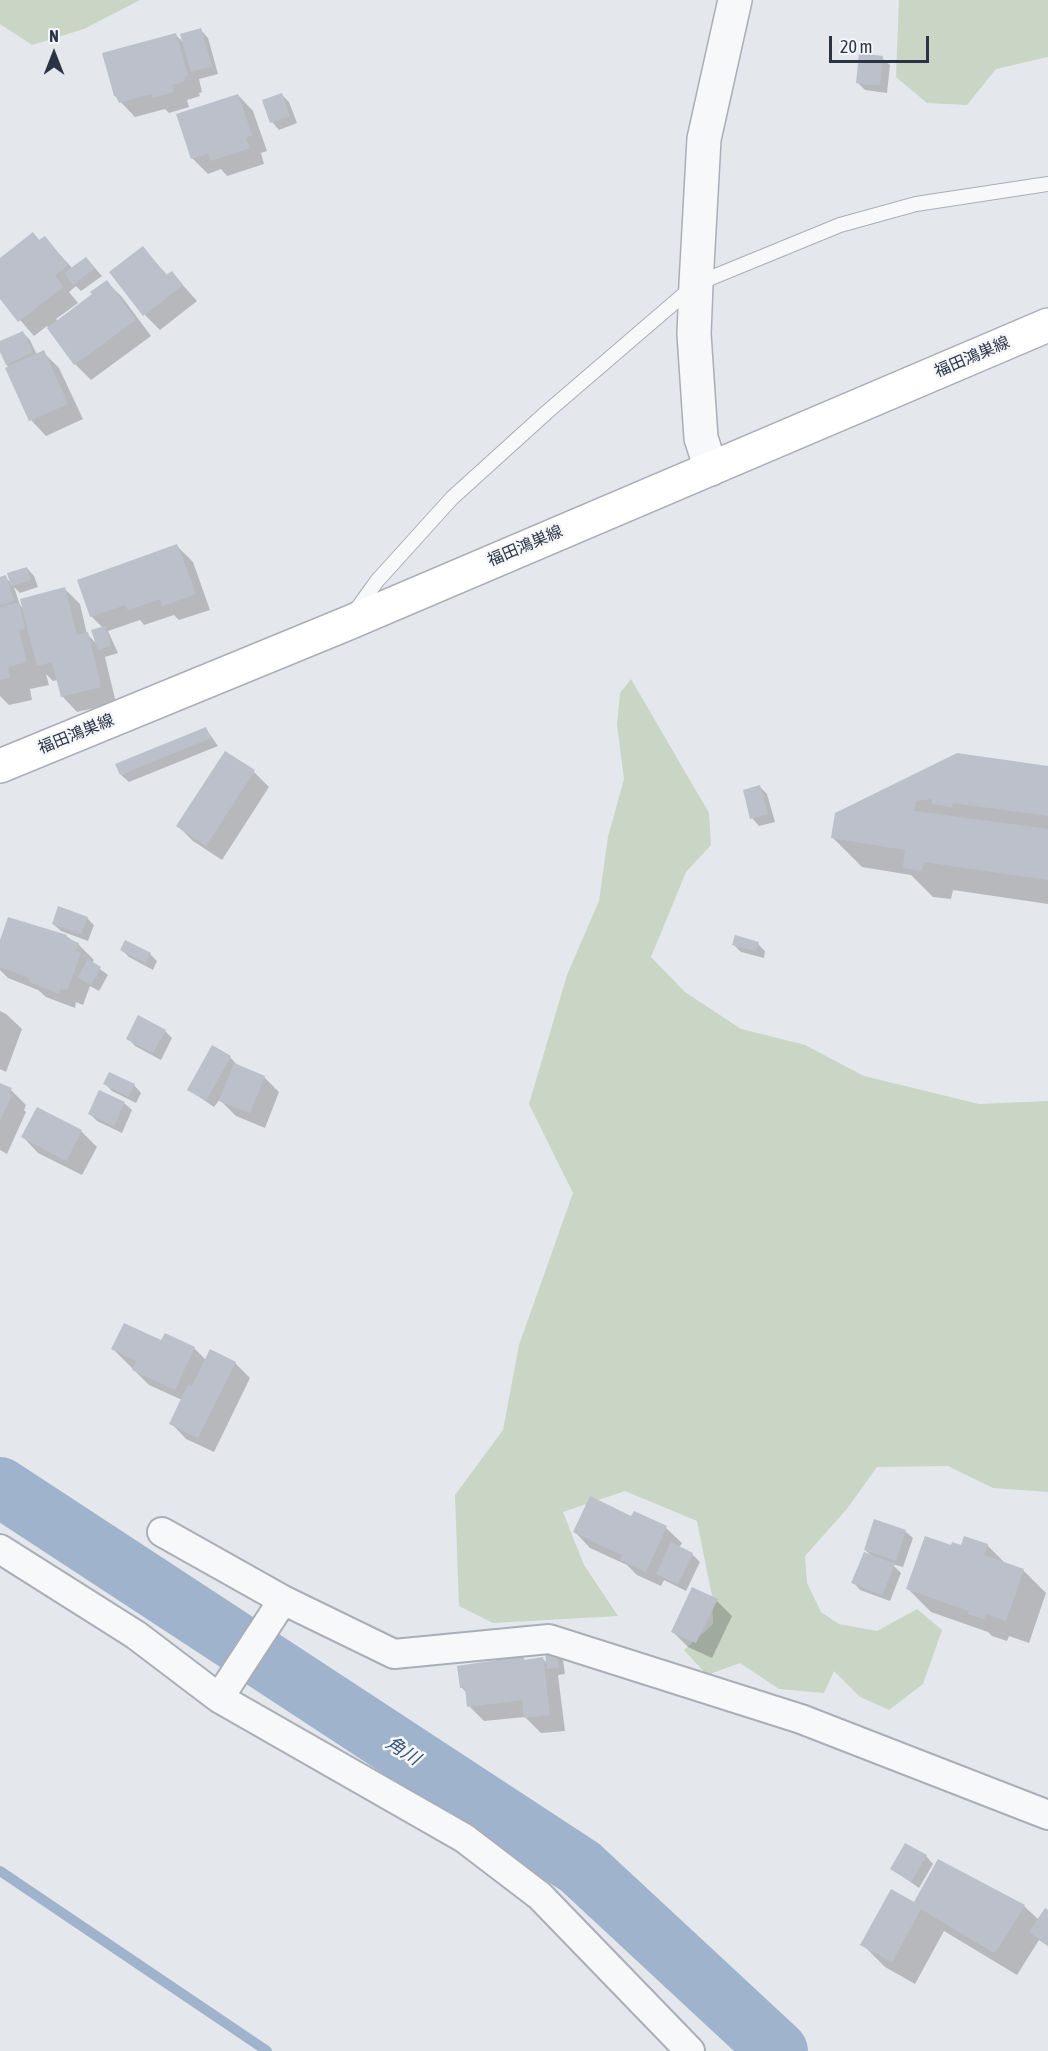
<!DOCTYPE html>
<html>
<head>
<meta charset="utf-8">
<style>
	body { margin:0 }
	#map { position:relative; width:1048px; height:2051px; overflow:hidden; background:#e4e7ec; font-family:"Asap Condensed",sans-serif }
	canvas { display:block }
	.north { position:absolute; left:24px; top:24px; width:60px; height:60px; -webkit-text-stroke:4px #f4f6f9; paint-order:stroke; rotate:0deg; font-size:16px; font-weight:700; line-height:24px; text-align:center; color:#2b3445 }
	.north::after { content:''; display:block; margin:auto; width:21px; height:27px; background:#2b3445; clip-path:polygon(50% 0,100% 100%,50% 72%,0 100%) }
	.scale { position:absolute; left:829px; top:36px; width:100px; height:27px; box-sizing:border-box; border:3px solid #2b3445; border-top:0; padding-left:8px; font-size:18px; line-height:21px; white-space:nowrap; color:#2b3445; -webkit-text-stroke:4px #f4f6f9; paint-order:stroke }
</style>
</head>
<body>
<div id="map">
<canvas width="1048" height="2051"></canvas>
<div class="north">N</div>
<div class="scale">20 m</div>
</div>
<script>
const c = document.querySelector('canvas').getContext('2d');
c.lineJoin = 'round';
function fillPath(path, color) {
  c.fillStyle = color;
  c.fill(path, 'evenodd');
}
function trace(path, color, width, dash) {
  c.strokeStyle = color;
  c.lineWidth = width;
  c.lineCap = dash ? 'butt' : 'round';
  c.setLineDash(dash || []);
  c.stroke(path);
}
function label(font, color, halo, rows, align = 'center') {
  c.font = font + ' "Asap Condensed","Noto Sans JP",sans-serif';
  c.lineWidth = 5;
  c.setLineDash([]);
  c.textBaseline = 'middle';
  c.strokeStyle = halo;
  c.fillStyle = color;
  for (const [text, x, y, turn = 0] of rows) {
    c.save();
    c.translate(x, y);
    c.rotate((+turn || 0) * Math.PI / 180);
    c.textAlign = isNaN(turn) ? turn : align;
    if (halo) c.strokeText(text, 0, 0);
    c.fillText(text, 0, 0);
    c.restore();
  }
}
const green = new Path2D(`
	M0 0H140L84 29 32 45 0 24Z
	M899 0H1048V57L996 69 967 105 927 103 896 77Z
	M631 679 709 813 711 845 686 872 651 957 685 992 741 1029 805 1045 864 1076 979 1104 1048 1101V1492L993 1488 948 1466 877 1467 846 1510 805 1556 807 1583 821 1612 839 1624 877 1631 917 1609 942 1630 923 1684 889 1710 860 1697 834 1671 824 1693 779 1689 740 1663 707 1675 684 1650 713 1624 712 1596 697 1521 625 1491 563 1512 584 1565 618 1616 493 1623 459 1606 455 1495 503 1430 519 1345 573 1193 529 1104 567 975 599 901 608 837 624 779 617 725 620 693Z`);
const shadow = new Path2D(`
	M201 30 208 38 218 74 199 79 202 92 199 93 200 96 187 100 189 107 169 113 165 109 135 117 115 96 175 34 184 43Z
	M882 58 890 65 887 93 865 90 857 82Z
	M238 95 253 111 267 151 261 153 264 164 227 176 221 169 208 174 192 158Z
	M282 95 289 102 297 123 279 130 272 122Z
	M33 234 40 241 45 238 73 269 86 258 102 276 81 291 76 286 69 292 78 303 56 319 58 322 94 295 107 282 122 297 151 336 91 380 75 364 47 326 34 336 0 297V260Z
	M143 248 168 276 172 273 197 301 160 330 145 315Z
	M23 333 30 340 37 355 43 352 59 368 83 419 46 436 31 420 0 349V343Z
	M177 546 193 562 210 610 179 620 174 615 144 625 140 620 108 631 118 653 105 657 116 703 77 712 62 696 58 680 53 681 46 674 49 685 30 689 32 700 9 705 0 696V578L5 577 11 583 27 568 34 576 38 587 20 593 14 587 20 605 24 610 65 589 80 604 87 634 97 644 103 628 91 616Z
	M206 729 218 746 129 782 121 775Z
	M1048 767V904L953 890 951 899 933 897 911 875 862 867 833 838 836 814Z
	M254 772 269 787 222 860 193 841 178 826Z
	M760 787 767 794 775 822 759 826 752 818Z
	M87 918 94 925 88 941 61 931 53 924Z
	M66 936 78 944 94 960 92 963 108 975 99 991 90 986 83 1005 76 1002 75 1008 46 997 38 990 8 978 0 970V944Z
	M758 944 765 951 764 958 741 952 734 945Z
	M122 950 150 954 157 961 153 970 129 957Z
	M0 1011 6 1014 22 1029 6 1072 0 1069Z
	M165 1031 172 1038 161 1060 135 1046 128 1038Z
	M230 1057 237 1065 264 1077 279 1092 265 1128 236 1116 221 1101 223 1095 214 1107 189 1090Z
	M105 1084 134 1085 141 1093 136 1103 112 1091Z
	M0 1085 11 1090 26 1105 24 1110 26 1112 7 1154 0 1150Z
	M124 1103 132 1110 122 1133 97 1121 90 1114Z
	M38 1109 81 1131 97 1147 82 1175 38 1153 23 1137Z
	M162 1342 194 1348 207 1361 235 1363 250 1378 214 1452 186 1439 171 1423 182 1400 149 1385 113 1349Z
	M632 1518 666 1528 682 1543 679 1548 692 1554 700 1562 686 1591 664 1580 661 1586 637 1575 627 1565 590 1548 575 1532Z
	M905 1531 913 1538 903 1567 892 1564 901 1573 890 1601 860 1590 853 1582 873 1557 865 1550Z
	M987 1545 1007 1565 1024 1571 1046 1593 1029 1643 1009 1636 1007 1641 992 1636 988 1632 931 1612 908 1589 952 1547Z
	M717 1601 732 1616 712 1658 688 1647 672 1631Z
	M556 1652 563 1660 565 1674 558 1675 565 1731 541 1733 525 1717 484 1721 469 1706 467 1693 461 1687 523 1658 526 1661 543 1659 548 1664Z
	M926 1856 933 1864 919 1888 892 1869Z
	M915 1904 1024 1906 1039 1920 1048 1912V1946L1039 1940 1017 1975 944 1931 915 1984 885 1967 862 1944Z`);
const stream = new Path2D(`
	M0 1871 267 2051`);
const river = new Path2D(`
	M0 1487 580 1867 778 2051`);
const building = new Path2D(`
	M201 28 212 66 191 72 180 34Z
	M176 33 188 76 184 77 185 81 172 85 174 92 152 98 151 94 119 103 116 96H114L102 53Z
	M859 53 883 56 880 86 856 83Z
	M282 93 290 116 270 123 262 100Z
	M238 94 252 135 246 138 250 148 210 161 208 153 191 159 176 114Z
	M33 232 39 240 45 236 68 265 55 275 63 287 18 322 0 299V258Z
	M143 246 166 275 172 271 183 285 143 316 109 272Z
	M86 257 95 268 73 285 64 273Z
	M107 280 136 320 74 365 47 328 92 294 90 292Z
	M23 331 33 352 6 365 0 352V341Z
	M44 350 68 404 29 421 5 368Z
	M177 544 196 594 162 606 160 599 128 610 125 605 90 617 77 580Z
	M27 567 31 580 11 586 7 573Z
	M6 575 14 601 0 605V577Z
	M65 587 77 635 88 632 101 687 61 697 52 662 37 666 20 599Z
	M19 603 25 628 19 630 27 662 8 667 10 678 0 680V607Z
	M105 626 111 645 98 650 91 630Z
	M206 727 211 738 120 775 115 764Z
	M225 751 255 770 206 846 176 826Z
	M957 753 1048 766V816L953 803 952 807 932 804V799L916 801 914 811 1048 829V880L924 862 922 871 903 868 905 850 831 838 835 813Z
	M760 785 768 814 750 819 743 790Z
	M58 906 88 917 81 934 52 924Z
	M8 917 67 935 66 938 79 943 76 951 81 953 67 990 61 988 59 994 29 982 30 978 0 967V940Z
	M735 935 759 942 756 951 732 945Z
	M125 940 151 953 145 963 120 950Z
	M88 959 101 967 91 985 78 977Z
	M138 1015 166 1030 153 1053 126 1039Z
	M212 1045 231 1056 206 1101 187 1090Z
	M234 1063 265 1076 250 1113 219 1101Z
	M109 1072 135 1084 129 1097 103 1084Z
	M0 1083 12 1088 9 1094 12 1095 0 1121Z
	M99 1090 125 1102 114 1126 88 1114Z
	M37 1107 82 1130 66 1161 21 1137Z
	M124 1323 161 1340 165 1333 195 1347 175 1390 132 1370 136 1361 111 1349Z
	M210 1349 236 1362 198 1438 169 1424 188 1384 192 1386Z
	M590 1496 631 1516 634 1511 667 1526 646 1572 620 1560 622 1555 573 1532Z
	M874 1519 906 1530 896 1561 864 1550Z
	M925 1536 951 1545 952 1542 961 1545 964 1536 988 1544 984 1555 1024 1569 1006 1621 986 1614 984 1619 968 1614 969 1611 906 1589Z
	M671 1542 693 1553 678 1584 656 1574Z
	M864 1552 895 1564 882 1595 851 1583Z
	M692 1587 718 1599 696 1643 671 1632Z
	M556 1651 559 1667 547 1669 545 1653Z
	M524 1656V1660L543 1657 550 1715 524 1718 522 1700 467 1707 465 1687 460 1688 457 1666Z
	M905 1843 927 1855 911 1882 890 1869Z
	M938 1859 1025 1905 999 1947 994 1953 921 1909 892 1962 860 1945 891 1889 914 1902Z
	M1045 1908 1048 1910V1945L1029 1932Z`);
const service = new Path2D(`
	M354 613 377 581 452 498 547 412 696 284 840 225 916 204 1048 184`);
const minor = new Path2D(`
	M162 1532 283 1600 394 1654 549 1639 801 1719 1048 1815
	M0 1549 136 1635 219 1698 464 1838 540 1896 690 2051
	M219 1698 283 1600`);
const tertiary = new Path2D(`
	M711 469 701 438 694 334 696 284 704 139 735 0`);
const secondary = new Path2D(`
	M0 766 346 624 1048 325`);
const streetNames = [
	["福田鴻巣線",972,357,-23],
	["福田鴻巣線",525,546,-23],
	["福田鴻巣線",76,734,-22]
];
const waterNames = [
	["角川",403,1751,33]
];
fillPath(green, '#c9d6c5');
fillPath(shadow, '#0003');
trace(stream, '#9fb4cc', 10);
trace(river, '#9fb4cc', 60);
fillPath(building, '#bbc0ca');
trace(service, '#a9aeb7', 16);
trace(minor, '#a9aeb7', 32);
trace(tertiary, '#a9aeb7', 36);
trace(secondary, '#a9aeb7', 36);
trace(service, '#f7f8fa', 14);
trace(minor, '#f7f8fa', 28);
trace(tertiary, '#f7f8fa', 33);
trace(secondary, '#fff', 33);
label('16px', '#2b3445', '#f4f6f9', streetNames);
label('italic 18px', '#34527a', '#f4f6f9', waterNames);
</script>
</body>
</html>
